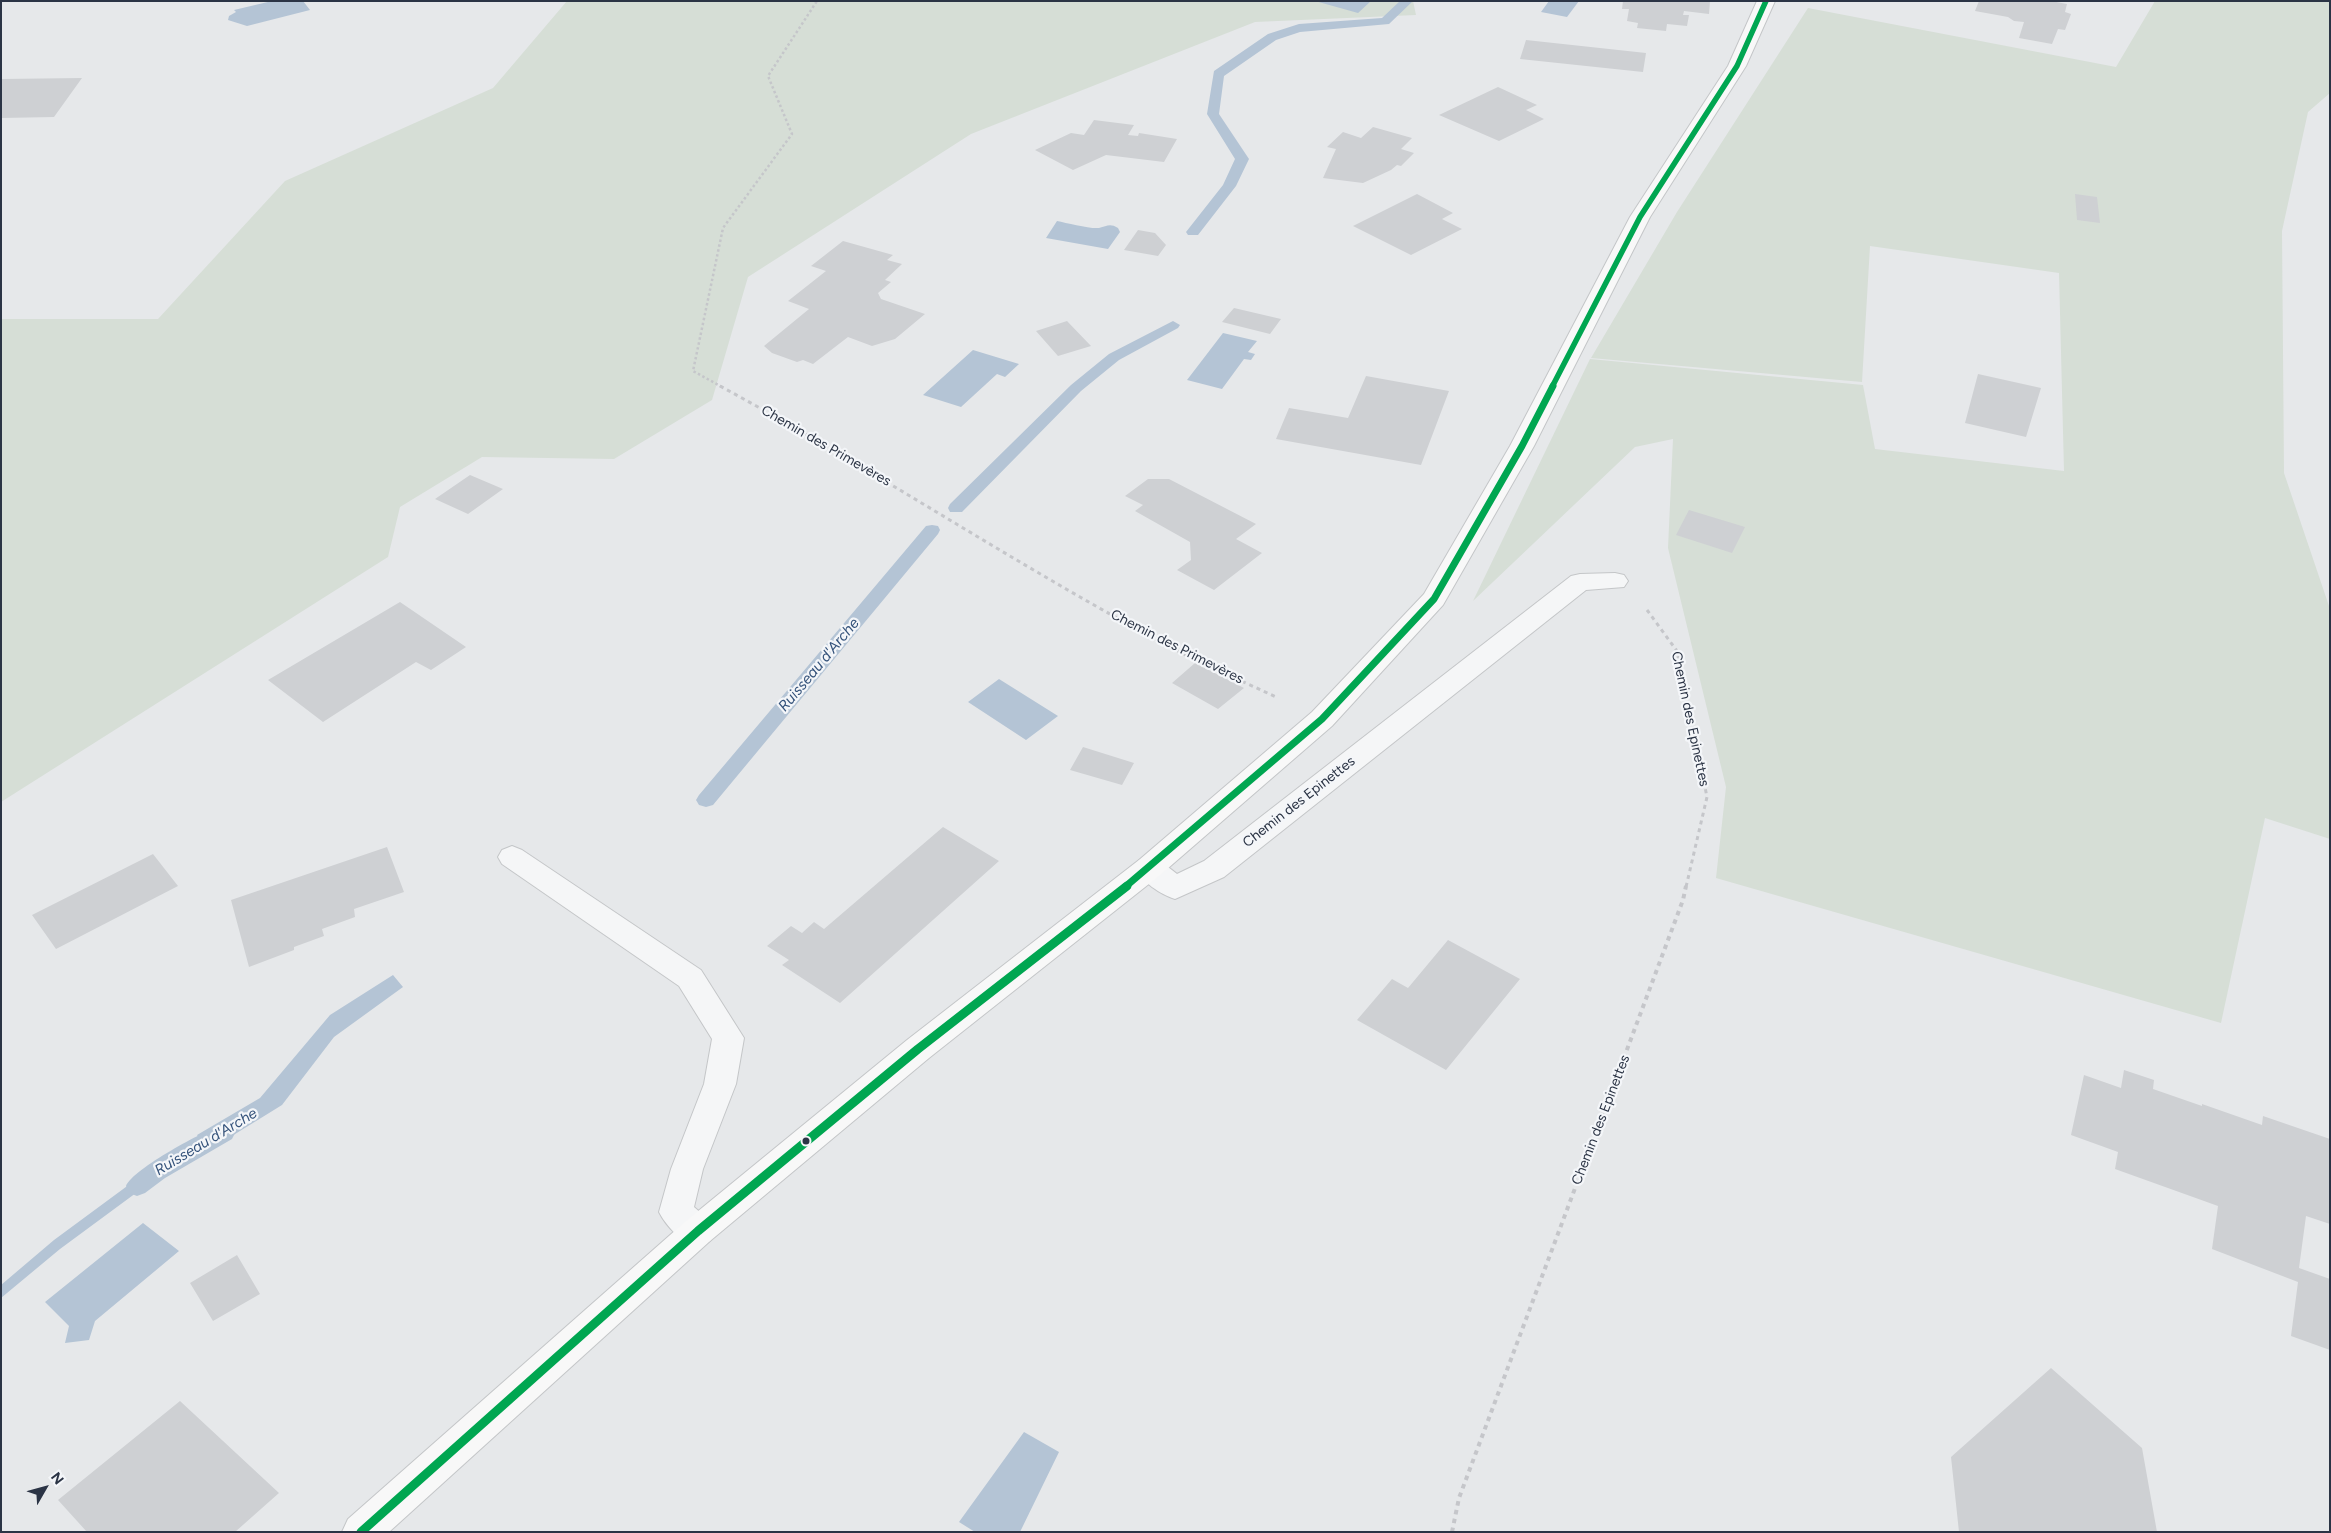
<!DOCTYPE html>
<html>
<head>
<meta charset="utf-8">
<style>
	body { margin:0 }
	#map { position:relative; width:2331px; height:1533px; overflow:hidden; background:#e6e8ea; font-family:Figtree,sans-serif }
	canvas { display:block }
	.frame { position:absolute; inset:0; border:2px solid #2b3445; pointer-events:none }
	.north { position:absolute; left:20px; top:1463px; width:50px; height:50px; -webkit-text-stroke:4px #f4f6f9; paint-order:stroke; rotate:52deg; font-size:14px; font-weight:700; line-height:20px; text-align:center; color:#2b3445 }
	.north::after { content:''; display:block; margin:auto; width:18px; height:22px; background:#2b3445; clip-path:polygon(50% 0,100% 100%,50% 72%,0 100%) }
</style>
</head>
<body>
<div id="map">
<canvas width="2331" height="1533"></canvas>
<div class="frame"></div>
<div class="north">N</div>
</div>
<script>
const c = document.querySelector('canvas').getContext('2d');
c.lineJoin = 'round';
function fillPath(path, color) {
  c.fillStyle = color;
  c.fill(path, 'evenodd');
}
function trace(path, color, width, dash) {
  c.strokeStyle = color;
  c.lineWidth = width;
  c.lineCap = dash ? 'butt' : 'round';
  c.setLineDash(dash || []);
  c.stroke(path);
}
function label(font, color, halo, rows, align = 'center') {
  c.font = font + ' Figtree,sans-serif';
  c.lineWidth = 4.5;
  c.setLineDash([]);
  c.textBaseline = 'middle';
  c.strokeStyle = halo;
  c.fillStyle = color;
  for (const [text, x, y, turn = 0] of rows) {
    c.save();
    c.translate(x, y);
    c.rotate((+turn || 0) * Math.PI / 180);
    c.textAlign = isNaN(turn) ? turn : align;
    if (halo) c.strokeText(text, 0, 0);
    c.fillText(text, 0, 0);
    c.restore();
  }
}
const green = new Path2D(`
	M567 1H1413L1416 15 1255 22 971 134 748 277 712 400 614 459 482 457 400 507 388 557 1 802V319H158L285 181 493 88Z
	M2155 1H2330V93L2308 112 2282 231 2284 473 2330 609V839L2265 818 2221 1023 1716 878 1726 787 1668 548 1673 439 1635 447 1473 601 1590 359 1863 385 1875 449 2064 471 2059 273 1870 246 1862 382 1591 358 1677 212 1808 8 2116 67Z`);
const water = new Path2D(`
	M272 1H303L310 10 247 26 228 20 229 16 236 12 234 10Z
	M1315 1H1371L1358 13Z
	M1549 1H1579L1567 17 1541 12Z
	M1057 221C1067 223 1090 229 1099 228 1107 226 1110 223 1118 228L1120 232 1108 249 1046 238Z
	M1223 333 1257 341 1248 352 1255 354 1251 360 1244 359 1222 389 1187 380Z
	M973 350 1019 364 1005 377 997 374 961 407 923 395Z
	M999 679 1058 716 1026 740 968 702Z
	M393 975 403 987 334 1037 282 1105 206 1152 197 1135 260 1098 330 1015Z
	M153 1167 159 1176 60 1249 1 1298V1285L54 1240Z
	M143 1223 179 1251 95 1321 89 1340 65 1343 69 1326 45 1302Z
	M1024 1432 1059 1452 1020 1532H975L959 1522Z`);
const stream = new Path2D(`
	M1400 1H1413L1389 24 1300 32 1276 40 1224 76 1219 114 1249 159 1236 186 1198 235H1188L1186 232 1223 185 1235 159 1207 114 1214 71 1268 34 1299 24 1382 18Z
	M1173 321 1180 325 1178 328 1119 360 1081 391 962 512H950L948 508 950 504 1071 385 1109 354Z
	M932 525 938 526 940 530 938 534 713 805 706 807 699 805 696 800 699 795 926 526Z
	M224 1124 232 1127 235 1133 232 1139 165 1178 145 1193 137 1196 129 1193 126 1186C134 1168 204 1131 224 1124Z`);
const building = new Path2D(`
	M1623 1H1710L1709 14 1684 11 1683 15H1689L1687 26 1667 24 1666 31 1637 28 1638 23 1627 21 1629 9H1622Z
	M1979 1H2051L2067 4 2065 12 2071 14 2065 30 2058 29 2052 44 2019 38 2024 22 2014 21 2008 17 1975 11Z
	M1526 40 1646 53 1643 72 1520 59Z
	M82 78 54 117 1 118 2 79Z
	M1498 87 1537 105 1526 110 1544 119 1499 141 1439 115Z
	M1094 120 1134 125 1128 135 1138 136 1139 133 1177 139 1164 162 1106 155 1073 170 1035 150 1071 133 1084 135Z
	M1373 127 1412 138 1401 149 1414 153 1401 166 1397 165 1391 170 1363 183 1323 178 1336 149 1327 147 1343 132 1361 138Z
	M1417 194 1453 213 1442 219 1462 229 1411 255 1353 226Z
	M2075 194 2097 197 2100 223 2077 220Z
	M1138 230 1155 233 1166 245 1158 256 1124 250Z
	M843 241 893 255 887 260 902 264 885 280 891 282 878 293 881 299 925 314 895 339 872 346 848 337 813 364 803 360 797 362 772 353 764 346 809 309 788 301 826 271 811 266Z
	M1234 308 1281 319 1270 334 1222 322Z
	M1067 321 1091 346 1058 356 1036 331Z
	M1978 374 2041 388 2026 437 1965 423Z
	M1366 376 1449 391 1421 465 1276 439 1289 408 1348 418Z
	M470 475 503 489 468 514 435 499Z
	M1148 479H1169L1256 524 1236 539 1262 553 1214 590 1177 570 1191 560 1190 542 1135 511 1143 505 1125 496Z
	M1689 510 1745 527 1732 553 1676 535Z
	M400 602 466 647 431 670 416 662 323 722 268 680Z
	M1195 663 1244 688 1218 709 1172 683Z
	M1083 747 1134 763 1122 785 1070 770Z
	M943 827 999 861 840 1003 782 965 789 960 767 946 791 926 802 933 814 922 824 929Z
	M387 847 404 892 354 909 355 917 322 929 324 936 294 947V950L249 967 231 900Z
	M153 854 178 886 56 949 32 915Z
	M1448 940 1520 979 1446 1070 1357 1020 1392 979 1408 988Z
	M2124 1070 2154 1080 2153 1089 2202 1106V1104L2262 1125 2263 1116 2330 1139V1224L2306 1216 2299 1268 2330 1279V1350L2291 1336 2298 1282 2212 1249 2218 1206 2115 1169 2118 1152 2071 1135 2084 1075 2121 1088Z
	M237 1255 260 1294 213 1321 190 1283Z
	M2051 1368 2142 1448 2157 1532H1959L1951 1457Z
	M180 1401 279 1493 235 1532H87L58 1500Z`);
const pathFar2 = new Path2D(`
	M722 387 693 371 723 228 792 134 768 76 817 1`);
const pathFar1 = new Path2D(`
	M720 386C873 469 1019 567 1174 649 1207 666 1242 681 1276 697
	M1647 610 1677 651 1707 797 1686 887`);
const path = new Path2D(`
	M1452 1532 1459 1498 1683 900 1686 886`);
const street = new Path2D(`
	M1615 573 1624 575 1628 581 1624 587 1586 590 1224 877 1175 899C1160 894 1142 882 1135 868L1139 860C1156 855 1164 864 1177 874L1204 861 1571 576 1580 574Z
	M512 846 522 850 701 970 744 1038 736 1084 703 1169 694 1207 710 1221 715 1231 710 1241C707 1242 702 1245 698 1245 683 1246 665 1224 659 1212L671 1169 704 1084 712 1039 679 986 502 864 498 857 502 850Z`);
const secondary = new Path2D(`
	M1757 1H1775L1746 66 1650 217 1534 446 1443 605 1332 726 1159 876 929 1058 710 1241 389 1532H342L348 1519 686 1221 907 1040 1139 860 1312 712 1424 594 1510 446 1630 217 1728 66Z`);
const bus1Far2 = new Path2D(`
	M1552 387 1640 217 1737 66 1766 1`);
const bus1Far1 = new Path2D(`
	M1125 887 1322 719 1434 599 1522 446 1553 386`);
const bus1 = new Path2D(`
	M361 1532 698 1231 918 1049 1127 886`);
const markers = [
	[806,1141,4.5,"#2b3445"]
];
const streetNames = [
	["Chemin des Primevères",826,446,30],
	["Chemin des Primevères",1177,647,27],
	["Chemin des Epinettes",1690,719,78],
	["Chemin des Epinettes",1299,802,-38],
	["Chemin des Epinettes",1601,1120,-69]
];
const waterNames = [
	["Ruisseau d'Arche",819,665,-50],
	["Ruisseau d'Arche",206,1142,-31]
];
fillPath(green, '#d6ded6');
fillPath(water, '#b4c4d5');
fillPath(stream, '#b4c4d5');
fillPath(building, '#ced0d3');
trace(street, '#c4c6c8', 2);
trace(secondary, '#c4c6c8', 2);
trace(pathFar2, '#c5c6ca', 2.5, [2.5, 2.5]);
trace(pathFar1, '#c5c6ca', 3, [4, 4]);
trace(path, '#c5c6ca', 4, [4.5, 4.5]);
fillPath(street, '#f5f6f7');
fillPath(secondary, '#f8f8f8');
trace(bus1Far2, '#00a651', 5.5);
trace(bus1Far1, '#00a651', 7);
trace(bus1, '#00a651', 9);
for (const [x, y, r, color] of markers) {
  const dot = new Path2D();
  dot.arc(x, y, r, 0, 2 * Math.PI);
  c.fillStyle = color;
  c.fill(dot);
  trace(dot, '#f4f6f9', 2);
}
label('14px', '#2b3445', '#f4f6f9', streetNames);
label('italic 15px', '#34527a', '#f4f6f9', waterNames);
</script>
</body>
</html>
